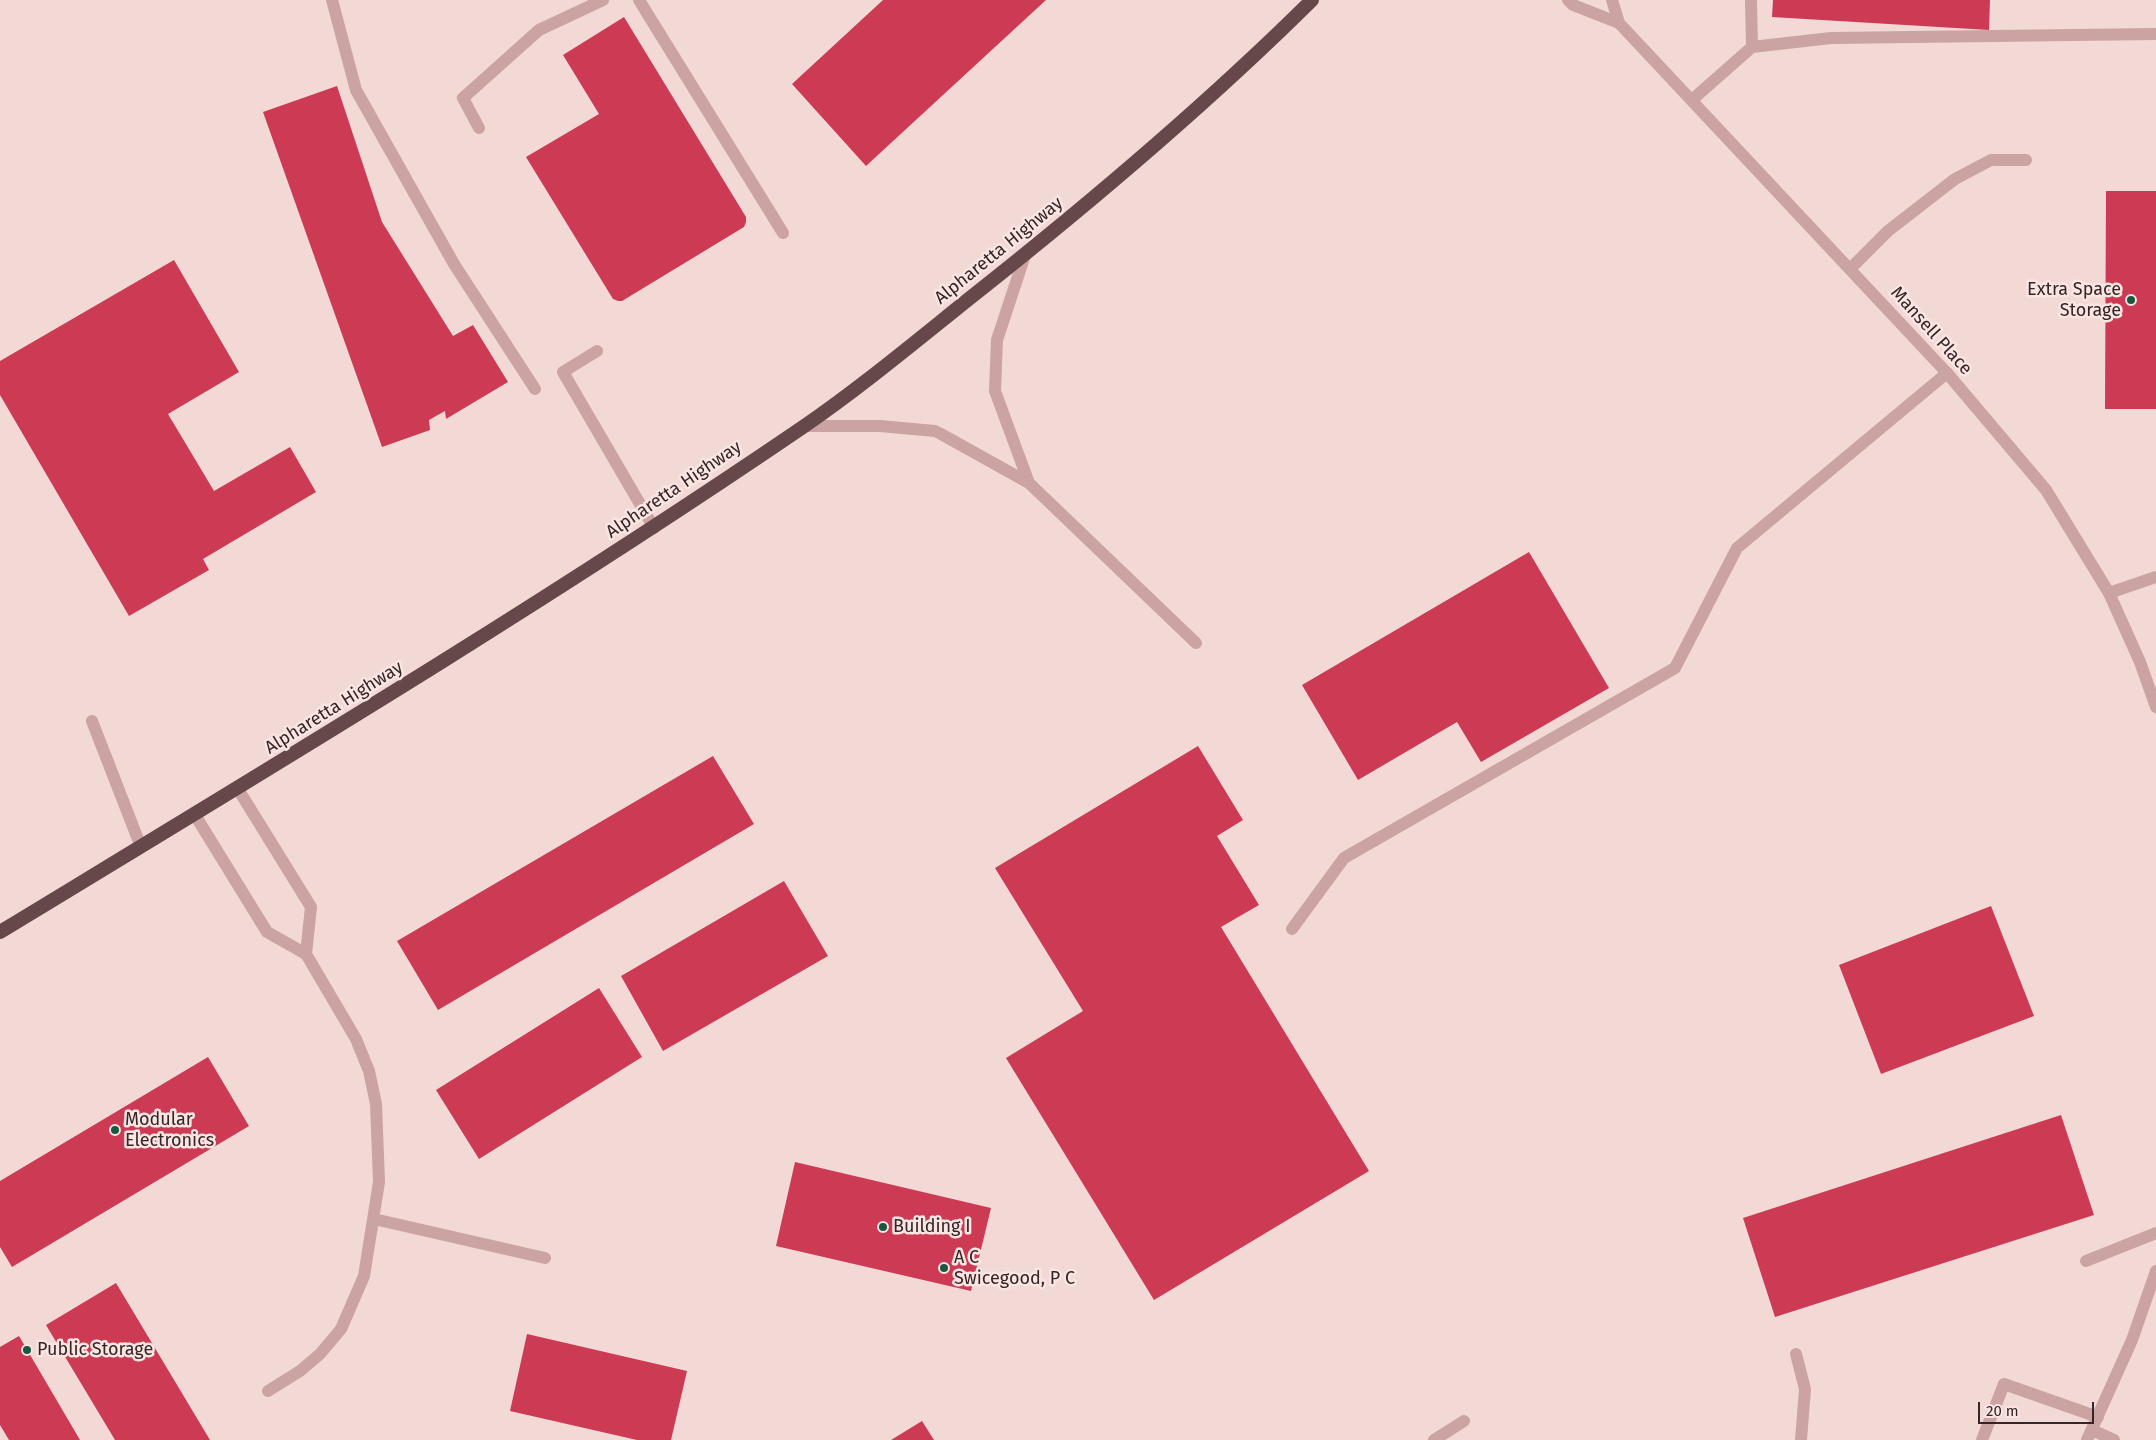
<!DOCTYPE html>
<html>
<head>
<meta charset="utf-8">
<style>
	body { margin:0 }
	#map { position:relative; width:2156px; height:1440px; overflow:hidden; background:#f2d9d6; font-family:"Fira Sans",sans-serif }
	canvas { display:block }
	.scale { position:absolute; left:1978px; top:1402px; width:116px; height:22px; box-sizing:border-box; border:2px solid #342526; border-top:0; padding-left:6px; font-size:15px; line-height:18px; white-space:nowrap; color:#342526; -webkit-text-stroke:4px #fae5e2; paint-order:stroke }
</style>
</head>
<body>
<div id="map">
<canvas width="2156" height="1440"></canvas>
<div class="scale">20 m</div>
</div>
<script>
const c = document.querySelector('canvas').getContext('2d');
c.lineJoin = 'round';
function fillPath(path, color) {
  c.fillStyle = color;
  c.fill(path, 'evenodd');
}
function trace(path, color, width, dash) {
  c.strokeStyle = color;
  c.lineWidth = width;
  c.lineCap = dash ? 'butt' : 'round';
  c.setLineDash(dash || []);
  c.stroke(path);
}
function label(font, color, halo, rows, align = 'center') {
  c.font = font + ' "Fira Sans",sans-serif';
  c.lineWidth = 5;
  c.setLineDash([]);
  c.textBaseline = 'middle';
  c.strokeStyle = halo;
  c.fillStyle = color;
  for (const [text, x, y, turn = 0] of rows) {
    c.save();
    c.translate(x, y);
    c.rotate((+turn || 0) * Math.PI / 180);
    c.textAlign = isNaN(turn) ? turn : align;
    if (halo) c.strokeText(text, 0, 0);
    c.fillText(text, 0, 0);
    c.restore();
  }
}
const building = new Path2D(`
	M883 0H1046L866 166 792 84Z
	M1773 0H1990L1989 30 1772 17Z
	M624 17 746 217V222L744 227 622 301H618L613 299 526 157 599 114 563 55Z
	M337 86 382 222 453 336 473 325 508 382 446 419 445 411 429 420 430 430 382 447 263 112Z
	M2106 191H2156V409H2105Z
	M174 260 239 372 168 414 214 491 290 447 316 492 203 559 209 570 129 616 0 395V361Z
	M1529 552 1609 688 1481 762 1457 722 1358 780 1302 685Z
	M1198 746 1243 820 1217 836 1259 905 1221 927 1369 1171 1154 1300 1006 1058 1083 1011 995 868Z
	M713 756 754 824 438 1010 397 941Z
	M784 881 828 956 663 1051 621 976Z
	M1991 906 2034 1016 1881 1074 1839 965Z
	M599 988 642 1057 479 1159 436 1090Z
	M208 1057 249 1126 12 1267 0 1247V1181Z
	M2061 1115 2094 1215 1775 1317 1743 1218Z
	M795 1162 991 1208 971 1291 776 1246Z
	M116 1283 210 1440H115L46 1325Z
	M527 1334 687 1371 671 1440H637L510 1411Z
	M19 1336 80 1440H9L0 1425V1347Z
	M922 1421 934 1440H891Z`);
const service = new Path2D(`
	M332 0 356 90 454 264 535 389
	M639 0 783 233
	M1752 47 1831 38 2156 34
	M1693 99 1752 47 1751 0
	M479 128 463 98 539 30 603 0
	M1025 255 997 340 995 391 1029 483
	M1850 269 1888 231 1955 179 1991 160H2026
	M597 351 563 372 654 528
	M804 426H880L935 431 941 434 1029 483 1196 643
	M2109 593 2156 577
	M92 721 141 847
	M195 815 267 932 306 954 311 907 238 789
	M1292 929 1344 858 1675 668 1737 548 1947 373
	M374 1219 545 1258
	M2086 1261 2156 1233
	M1796 1354 1805 1389 1801 1440
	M268 1391 300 1371 320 1354 341 1329 364 1276 379 1182 376 1104 369 1071 356 1039 306 954
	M2092 1430 2114 1440
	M1434 1440 1464 1421
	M1982 1440 2004 1384 2098 1417`);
const minor = new Path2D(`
	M1568 0 1573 5 1619 23 1947 373 2046 490 2109 593 2140 662 2156 707
	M1612 0 1619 23
	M2087 1440 2132 1340 2156 1271`);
const trunk = new Path2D(`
	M0 932C270 768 542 605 803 427 861 387 915 342 970 298 1089 204 1204 107 1312 0`);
const markers = [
	[2131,300,5,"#195741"],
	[115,1130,5,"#195741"],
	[883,1227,5,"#195741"],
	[944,1268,5,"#195741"],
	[27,1350,5,"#195741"]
];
const streetNames = [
	["Alpharetta Highway",999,251,-39],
	["Mansell Place",1931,331,48],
	["Alpharetta Highway",674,490,-34],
	["Alpharetta Highway",334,708,-32]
];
const poiNames = [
	["Extra Space",2121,290,"right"],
	["Storage",2121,311,"right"],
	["Modular",125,1120],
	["Electronics",125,1141],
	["Building I",893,1227],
	["A C",954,1258],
	["Swicegood, P C",954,1279],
	["Public Storage",37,1350]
];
fillPath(building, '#cc3a53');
trace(service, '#caa3a2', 12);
trace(minor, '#caa3a2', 12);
trace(trunk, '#66484a', 14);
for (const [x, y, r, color] of markers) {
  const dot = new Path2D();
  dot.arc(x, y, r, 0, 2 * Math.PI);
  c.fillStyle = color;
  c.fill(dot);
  trace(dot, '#fae5e2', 2);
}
label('18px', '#342526', '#fae5e2', streetNames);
label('18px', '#342526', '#fae5e2', poiNames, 'left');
</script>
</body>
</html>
